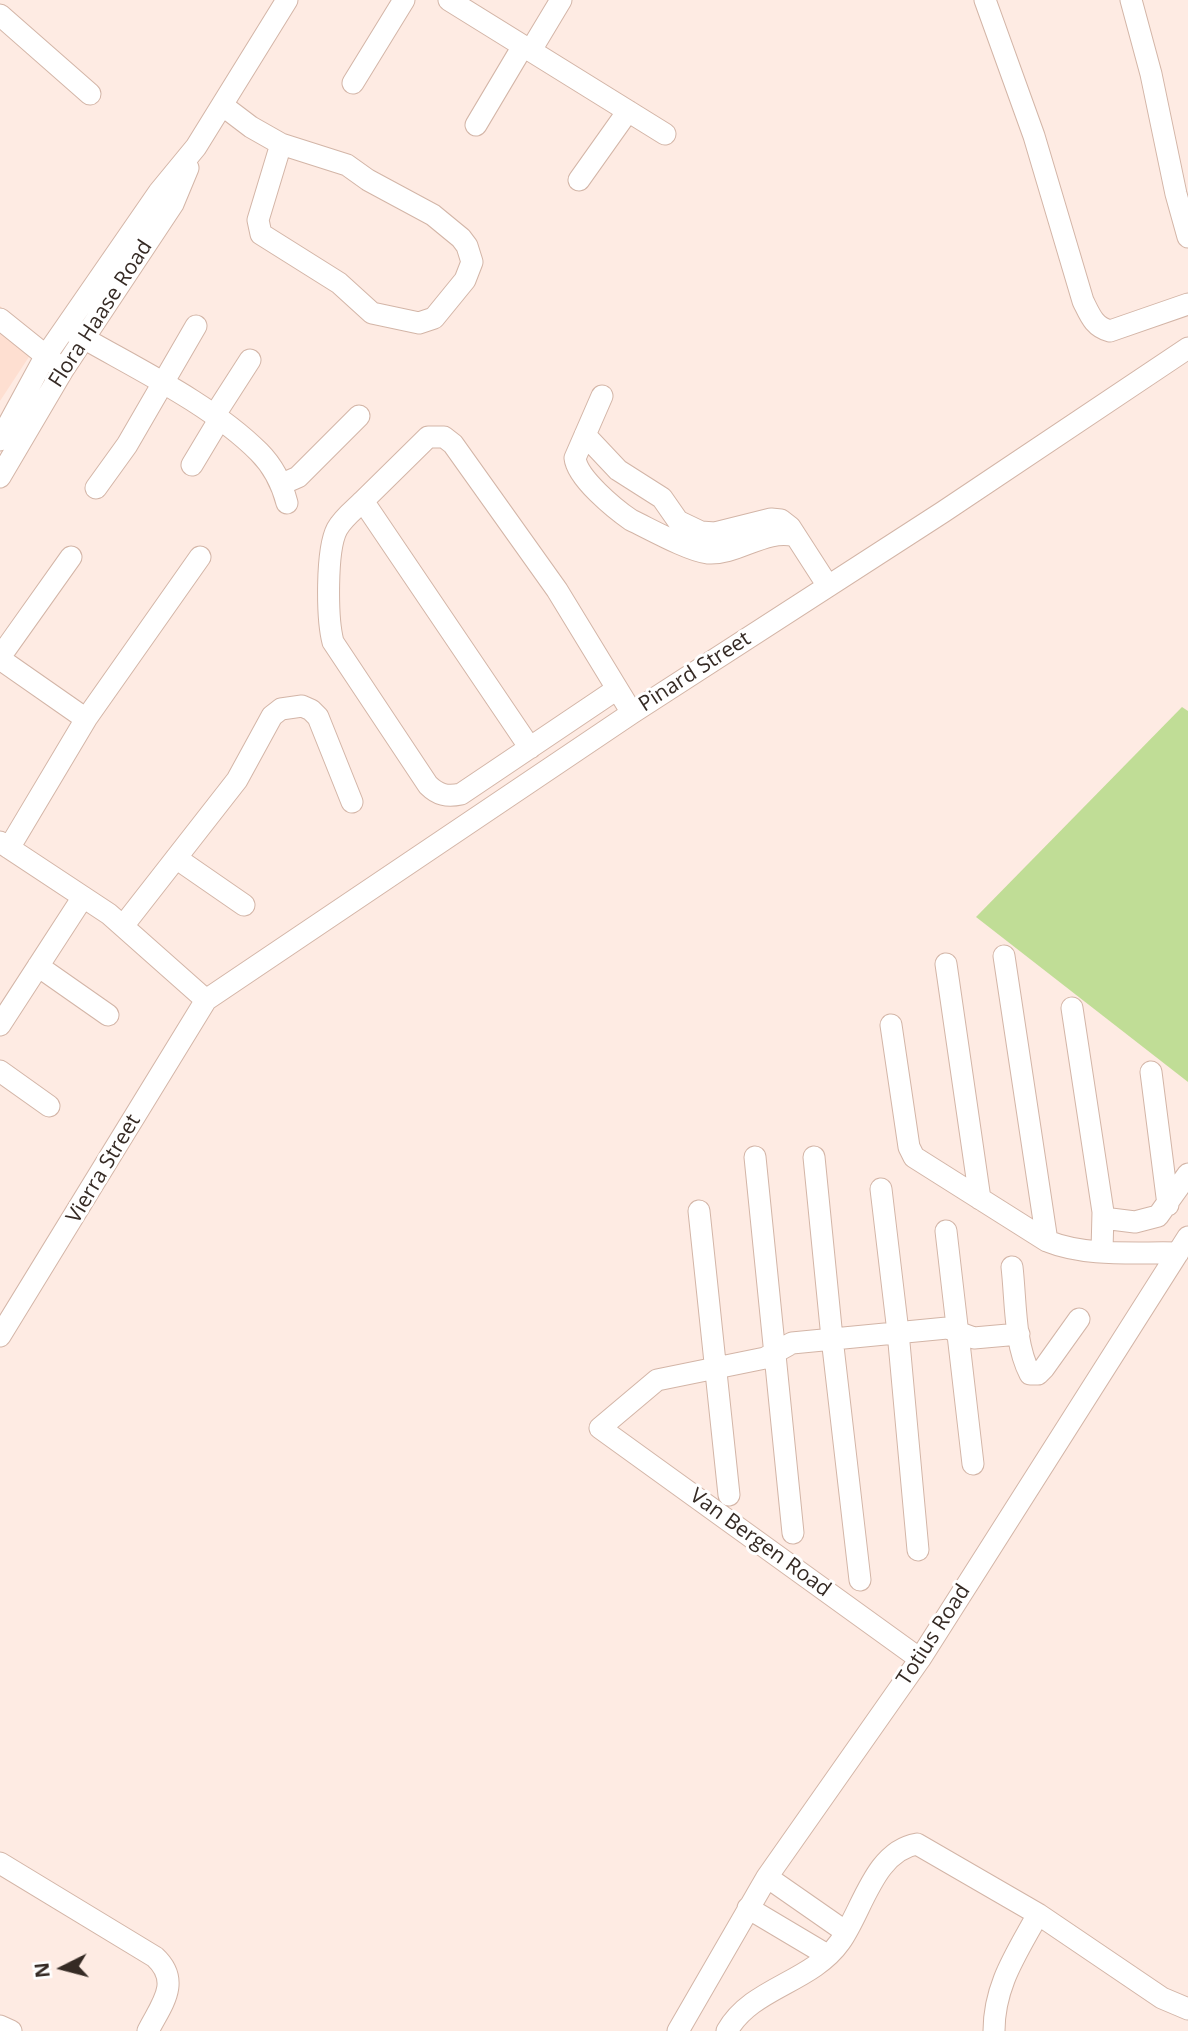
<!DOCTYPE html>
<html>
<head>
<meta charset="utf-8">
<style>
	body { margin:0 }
	#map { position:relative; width:1188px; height:2031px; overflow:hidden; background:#feebe3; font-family:"Open Sans",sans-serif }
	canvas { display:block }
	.north { position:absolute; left:28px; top:1933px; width:70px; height:70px; -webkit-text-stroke:5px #fff; paint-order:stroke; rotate:264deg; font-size:19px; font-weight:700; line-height:28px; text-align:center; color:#352a24 }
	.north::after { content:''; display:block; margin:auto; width:24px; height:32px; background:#352a24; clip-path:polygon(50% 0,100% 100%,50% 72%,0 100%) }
</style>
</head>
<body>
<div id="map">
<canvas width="1188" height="2031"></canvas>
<div class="north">N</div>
</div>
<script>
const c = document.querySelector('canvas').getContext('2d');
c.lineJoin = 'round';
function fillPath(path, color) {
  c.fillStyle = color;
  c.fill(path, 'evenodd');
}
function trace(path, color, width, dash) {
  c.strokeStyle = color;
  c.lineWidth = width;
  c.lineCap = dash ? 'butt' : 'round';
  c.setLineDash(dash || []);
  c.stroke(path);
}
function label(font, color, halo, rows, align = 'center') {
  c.font = font + ' "Open Sans",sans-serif';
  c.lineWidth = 6;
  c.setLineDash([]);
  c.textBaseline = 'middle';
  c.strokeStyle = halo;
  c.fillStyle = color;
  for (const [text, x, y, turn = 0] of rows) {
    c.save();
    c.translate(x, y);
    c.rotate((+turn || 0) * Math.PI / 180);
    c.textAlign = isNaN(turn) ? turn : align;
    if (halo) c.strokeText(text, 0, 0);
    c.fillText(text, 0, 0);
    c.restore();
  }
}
const built = new Path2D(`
	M0 306 40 340 0 401Z`);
const green = new Path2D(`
	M1182 707 1188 711V1082L976 917Z`);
const minor = new Path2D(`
	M449 0 665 134
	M985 0 1034 136 1083 301C1090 315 1094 327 1110 331L1188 304
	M1131 0 1151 74 1176 194 1188 237
	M0 15 90 94
	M531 50 561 0
	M353 83 404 0
	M222 105 251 127 281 144 347 165 368 180 433 215 461 238 467 246 472 262 465 280 434 318 419 323 372 313 339 283 261 234 258 220 281 144
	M476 125 523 46
	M579 180 628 111
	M0 319 56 364
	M73 332C133 367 210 403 259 452 273 466 282 484 287 503
	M602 396 575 458C577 478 615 509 631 520 650 529 689 551 708 553 737 555 766 528 795 536
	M214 416 250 360
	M585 435 618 470 662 498 678 521 701 532 715 533 771 519 781 520 790 527 828 586
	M0 440 45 357 159 192 196 147 287 0
	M192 465 219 420
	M0 477 63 370 173 204 188 168
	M282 484 298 477 359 416
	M96 488 127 445 196 326
	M363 501C355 509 343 518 337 529 326 550 327 619 333 642L428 785C438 795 447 797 461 794L617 689
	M0 657 71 557
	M0 659 86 719
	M530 748 363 501 428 437H444L453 444 557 590 632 713
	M0 842 109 914 206 1000
	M9 848 86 719 200 557
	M176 858 244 905
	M123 926 237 780 272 716 281 709 302 706 311 710 318 717 352 802
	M1004 956 1047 1241
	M946 964 980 1199
	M38 966 108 1015
	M1072 1008 1103 1212 1102 1251
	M0 1025 83 897
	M891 1025 909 1147 914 1157 1047 1241C1087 1257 1135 1252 1178 1253
	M0 1071 49 1106
	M1151 1072 1168 1205
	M755 1157 793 1533
	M814 1157 832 1338 860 1580
	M881 1189 898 1332 918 1550
	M699 1211 729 1495
	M1103 1218 1135 1222 1158 1216 1188 1174
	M946 1231 973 1464
	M1012 1267C1016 1301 1014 1343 1030 1374H1038L1044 1368 1079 1319
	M0 1336 206 1000 632 713 943 512 1188 348
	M920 1659 600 1428 657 1380 765 1358 792 1343 947 1328 974 1338 1019 1334
	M0 1863 155 1957C182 1982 161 2005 148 2031
	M767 1877 846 1932
	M748 1908 827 1955
	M0 2026 11 2031
	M678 2031 767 1877 920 1659 1188 1237
	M727 2031C752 1987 811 1983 840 1942 862 1912 874 1851 917 1844L1038 1914 1162 1998 1188 2009
	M994 2031C994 1985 1017 1953 1038 1914`);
const streetNames = [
	["Flora Haase Road",101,314,-57],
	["Pinard Street",695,672,-33],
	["Vierra Street",104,1169,-59],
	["Van Bergen Road",760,1543,36],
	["Totius Road",934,1635,-57]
];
fillPath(built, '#fedfd1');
fillPath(green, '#c0dd96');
trace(minor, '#d3b5a7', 23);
trace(minor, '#fff', 21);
label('21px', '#352a24', '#fff', streetNames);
</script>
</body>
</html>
